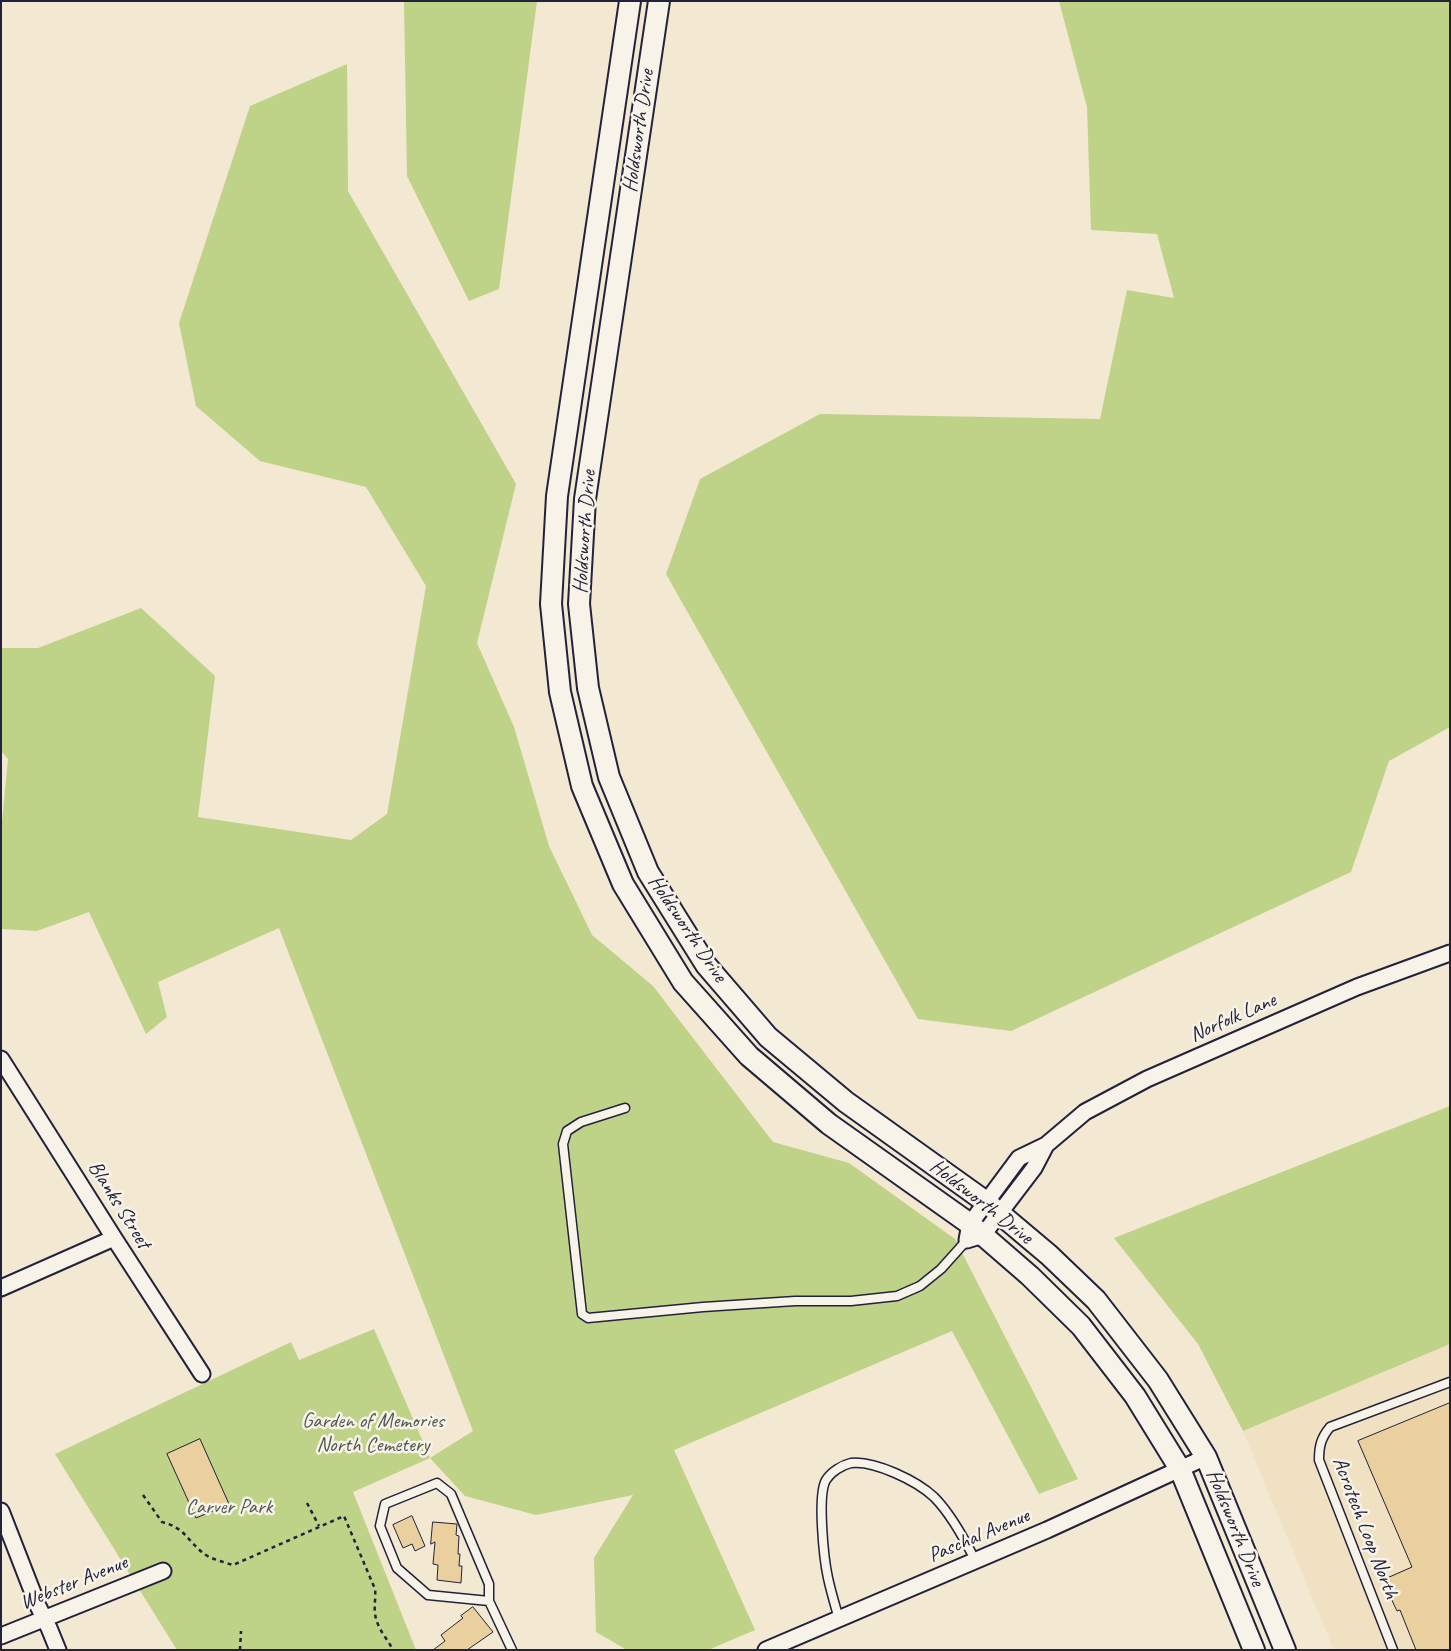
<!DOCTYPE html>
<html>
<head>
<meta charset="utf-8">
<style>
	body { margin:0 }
	#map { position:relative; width:1451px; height:1651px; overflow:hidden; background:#f3e8d2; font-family:Caveat,sans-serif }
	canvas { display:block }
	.frame { position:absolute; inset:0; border:2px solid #22223b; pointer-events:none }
</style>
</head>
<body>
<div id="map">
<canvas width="1451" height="1651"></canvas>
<div class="frame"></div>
</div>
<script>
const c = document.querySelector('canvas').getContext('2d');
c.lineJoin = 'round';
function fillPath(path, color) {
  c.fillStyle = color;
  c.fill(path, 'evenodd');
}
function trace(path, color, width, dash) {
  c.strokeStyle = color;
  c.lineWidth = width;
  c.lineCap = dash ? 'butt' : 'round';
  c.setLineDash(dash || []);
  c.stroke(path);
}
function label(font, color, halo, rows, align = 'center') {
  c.font = font + ' Caveat,sans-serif';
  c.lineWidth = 5;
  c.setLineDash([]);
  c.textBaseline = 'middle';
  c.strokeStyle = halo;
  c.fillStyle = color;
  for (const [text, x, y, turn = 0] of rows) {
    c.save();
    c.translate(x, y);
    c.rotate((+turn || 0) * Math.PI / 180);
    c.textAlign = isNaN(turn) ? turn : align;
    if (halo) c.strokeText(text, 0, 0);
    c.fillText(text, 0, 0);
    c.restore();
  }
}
const built = new Path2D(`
	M1450 1344V1650H1334L1243 1431Z`);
const green = new Path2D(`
	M404 1H537L499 289 469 301 407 176Z
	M1059 1H1450V727L1389 761 1351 872 1011 1031 918 1019 666 574 700 479 820 414 1100 419 1127 290 1174 298 1157 234 1091 230 1087 107Z
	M347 64 348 191 516 484 477 643 514 727 549 846 592 935 653 986 773 1142 849 1163 955 1239 1078 1479 1039 1494 952 1331 674 1450 755 1630 708 1650H627L596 1632 594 1558 633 1495 536 1515 465 1496 430 1458 353 1492 416 1650H177L55 1454 291 1342 299 1360 374 1329 430 1458 473 1431 279 928 158 982 167 1017 146 1034 89 912 37 931 1 929V832L8 759 1 751V648H38L141 608 215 676 198 817 351 840 387 814 426 586 366 487 260 461 196 406 179 323 250 106Z
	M1450 1106V1344L1243 1431 1198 1344 1114 1238Z`);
const building = new Path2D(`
	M1450 1403V1650H1416L1400 1610 1397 1611 1389 1594 1393 1593 1387 1578 1412 1567 1358 1441Z
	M200 1439 229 1504 196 1518 167 1454Z
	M412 1516 425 1546 415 1551 412 1544 403 1548 393 1525Z
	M433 1522 457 1524 456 1535 459 1536 458 1554H460L459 1566H462L461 1583 437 1580 438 1565 433 1564 435 1542 431 1544Z
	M473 1607 493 1632 467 1650H433L445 1641 441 1635 463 1618 461 1616Z`);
const path = new Path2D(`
	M143 1495 162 1522C185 1528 187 1540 203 1553 210 1559 224 1562 233 1565L344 1516 375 1589C376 1597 374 1605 375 1613 376 1627 387 1638 393 1650
	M307 1503 319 1526
	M240 1650 241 1631`);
const lane = new Path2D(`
	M625 1108 581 1122 567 1131 563 1144 582 1314 588 1318 703 1307 795 1301H851L897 1296 920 1286 941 1269 967 1240
	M489 1601 428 1595 397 1568 380 1526 385 1504 437 1483 451 1494 489 1584V1601L512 1650
	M839 1619C835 1605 831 1592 828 1578 824 1560 817 1495 826 1480 831 1472 842 1465 851 1463 874 1460 917 1481 934 1497 950 1513 965 1540 975 1560
	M1393 1650 1319 1460C1319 1446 1321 1438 1330 1427L1450 1382`);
const street = new Path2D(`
	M1 1059 114 1238 202 1374
	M1046 1145 1034 1168 983 1235 967 1240 970 1224 1019 1158 1046 1145 1085 1112 1147 1079 1357 987 1450 953
	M1 1288 114 1238
	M1 1511 38 1606 49 1628 58 1650
	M1 1636 163 1571
	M766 1650 1047 1530 1206 1457`);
const secondary = new Path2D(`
	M630 1 557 496 551 604 560 692 582 786 623 884 683 982 749 1056 829 1124 970 1224 1030 1276 1081 1326 1135 1396 1180 1469 1254 1650
	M659 1 585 499 579 604 588 688 609 777 648 872 706 965 768 1037 846 1102 986 1202 1049 1255 1096 1300 1158 1380 1206 1457 1285 1650`);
const streetNames = [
	["Holdsworth Drive",639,131,-82],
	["Holdsworth Drive",585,532,-86],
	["Holdsworth Drive",687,929,56],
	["Norfolk Lane",1233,1018,-24],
	["Holdsworth Drive",981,1202,38],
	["Blanks Street",119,1205,58],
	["Holdsworth Drive",1235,1528,68],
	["Acrotech Loop North",1365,1528,69],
	["Paschal Avenue",979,1536,-23],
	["Webster Avenue",74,1583,-22]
];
const parkNames = [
	["Garden of Memories",373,1421],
	["North Cemetery",373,1445],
	["Carver Park",229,1507]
];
fillPath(built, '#f0e1c3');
fillPath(green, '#bed288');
fillPath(building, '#ead09f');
trace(building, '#22223b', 1);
trace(lane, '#22223b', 11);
trace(street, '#22223b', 19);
trace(secondary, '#22223b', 24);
trace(path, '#22223b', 2.5, [4, 4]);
trace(lane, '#f7f3e8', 8);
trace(street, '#f7f3e8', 15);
trace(secondary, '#f7f3e8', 20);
label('21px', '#22223b', '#f7f3e8', streetNames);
label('21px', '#515752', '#f7f3e8', parkNames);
</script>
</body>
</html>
